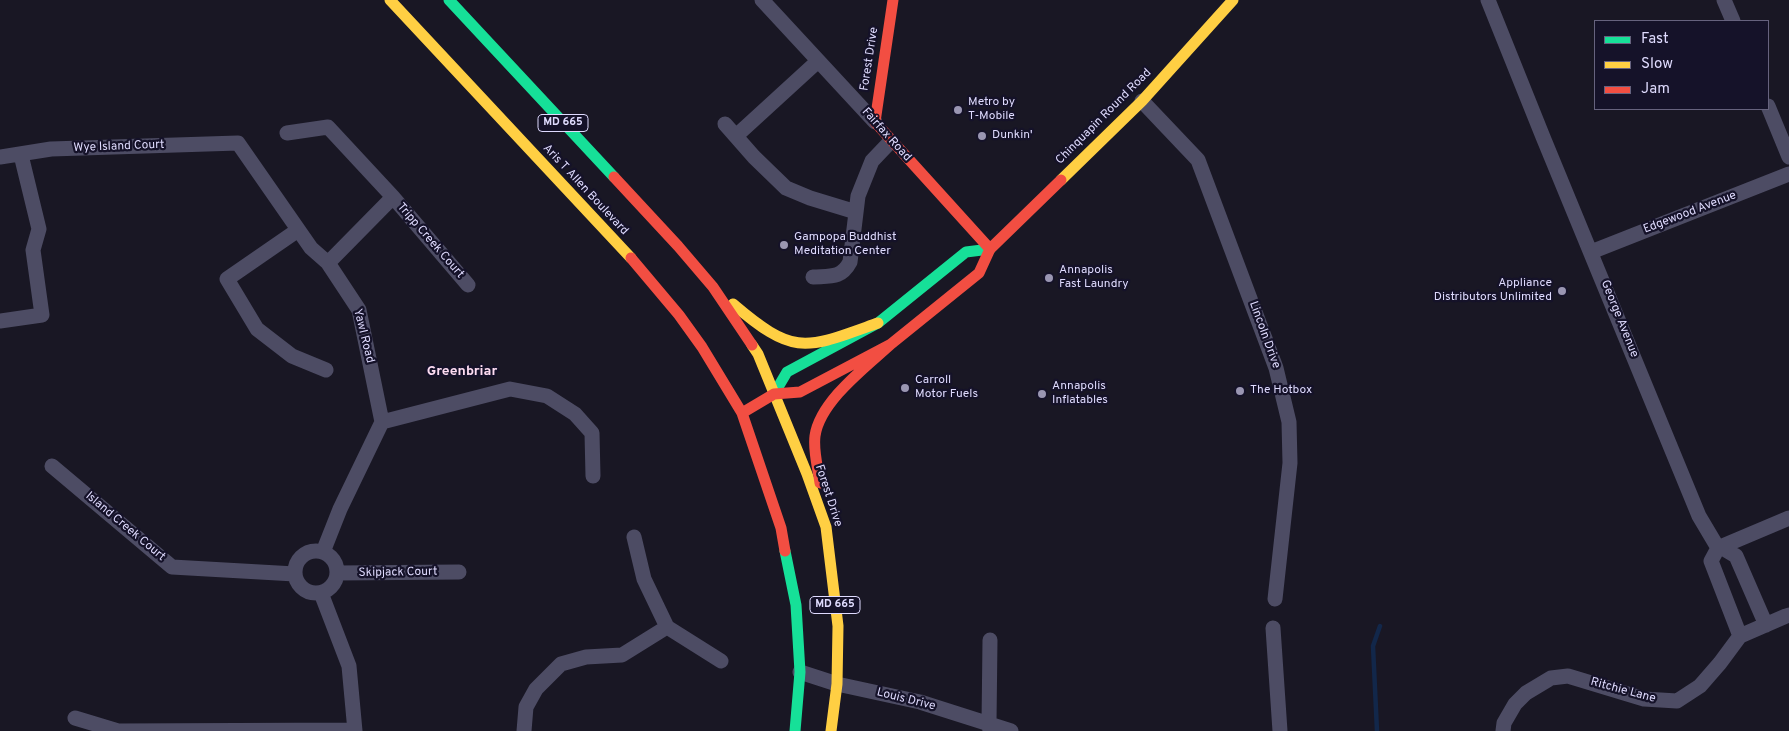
<!DOCTYPE html>
<html>
<head>
<meta charset="utf-8">
<style>
	body { margin:0 }
	#map { position:relative; width:1789px; height:731px; overflow:hidden; background:#191724; font-family:Overpass,sans-serif }
	canvas { display:block }
	.legend { position:absolute; left:1594px; top:20px; width:175px; height:90px; box-sizing:border-box; background:#151229; border:1px solid #66627e; margin:0; padding:6px 9px; list-style:none; font-size:15px; color:#dfdbfe }
	.legend li { display:flex; align-items:center; gap:10px; height:25px }
	.legend b { width:25px; border:1px solid #66627e }
</style>
</head>
<body>
<div id="map">
<canvas width="1789" height="731"></canvas>
<ul class="legend">
<li><b style="height:6px;background:#16e098"></b>Fast</li>
<li><b style="height:6px;background:#ffcf43"></b>Slow</li>
<li><b style="height:6px;background:#f24e42"></b>Jam</li>
</ul>
</div>
<script>
const c = document.querySelector('canvas').getContext('2d');
c.lineJoin = 'round';
function trace(path, color, width, dash) {
  c.strokeStyle = color;
  c.lineWidth = width;
  c.lineCap = dash ? 'butt' : 'round';
  c.setLineDash(dash || []);
  c.stroke(path);
}
function label(font, color, halo, rows, align = 'center') {
  c.font = font + ' Overpass,sans-serif';
  c.lineWidth = 4.5;
  c.setLineDash([]);
  c.textBaseline = 'middle';
  c.strokeStyle = halo;
  c.fillStyle = color;
  for (const [text, x, y, turn = 0] of rows) {
    c.save();
    c.translate(x, y);
    c.rotate((+turn || 0) * Math.PI / 180);
    c.textAlign = isNaN(turn) ? turn : align;
    if (halo) c.strokeText(text, 0, 0);
    c.fillText(text, 0, 0);
    c.restore();
  }
}
const stream = new Path2D(`
	M1377 731 1373 646 1380 626`);
const street = new Path2D(`
	M762 0 875 122
	M1488 0 1543 137 1699 516 1718 548
	M1724 0 1733 21
	M1142 101 1198 160 1276 368 1289 422 1290 463 1275 599
	M1768 106 1789 157
	M725 124 754 157 786 188 810 198 856 212
	M287 133 328 127 393 197 468 285
	M736 136 818 61
	M0 157 51 149 238 143 311 248 328 263 359 310 382 422 340 509 323 552
	M298 230 227 279 257 329 292 356 326 370
	M1591 252 1789 174
	M328 263 393 197
	M813 277C830 276 841 279 850 262L858 196 872 161 891 141
	M0 321 42 315 33 250 39 229 21 155
	M382 422 510 389 547 396 575 414 592 433 593 476
	M52 466 172 567 295 574
	M634 537 644 579 667 627 721 661
	M1721 547 1736 556 1766 625
	M1718 548 1711 561 1740 636
	M1718 548 1789 518
	M295 572a21 21 0 1 1 42 0a21 21 0 1 1-42 0Z
	M337 573 459 572
	M321 593 349 666 355 731
	M1273 628 1280 731
	M800 672 837 684 920 702 1011 731
	M75 718 118 731 355 730
	M524 731 526 707 536 689 561 664 586 657 622 655 667 627
	M990 731 989 723 990 640
	M1503 731 1504 723 1515 704 1526 693 1551 678 1568 676 1644 699 1677 701 1700 686 1720 663 1740 636 1786 616 1789 615`);
const fast = new Path2D(`
	M449 0 614 177
	M774 394 787 372 878 323 966 252 990 249
	M785 551 796 605 800 672 795 731`);
const slow = new Path2D(`
	M390 0 631 258
	M1061 180 1142 101 1233 0
	M733 304C795 357 805 349 878 323
	M752 345 758 354 807 474 826 527 838 626 837 684 831 731`);
const jam = new Path2D(`
	M893 0 875 122 990 249
	M614 177 678 246 713 287 752 345
	M631 258 679 315 702 347 742 413 781 528 785 551
	M742 413 774 394 800 392 891 344 979 273 990 249 1061 180
	M820 483C818 468 813 451 815 436 820 401 866 367 891 344`);
const markers = [
	[958,110,5,"#9a96b2"],
	[982,136,5,"#9a96b2"],
	[784,245,5,"#9a96b2"],
	[1049,278,5,"#9a96b2"],
	[1562,291,5,"#9a96b2"],
	[905,388,5,"#9a96b2"],
	[1240,391,5,"#9a96b2"],
	[1042,394,5,"#9a96b2"]
];
const shields = [
	[563,123,50],
	[835,605,50]
];
const shieldNames = [
	["MD 665",563,123],
	["MD 665",835,605]
];
const streetNames = [
	["Forest Drive",870,59,-81],
	["Chinquapin Round Road",1104,117,-45],
	["Fairfax Road",886,135,48],
	["Wye Island Court",119,147,-2],
	["Aris T Allen Boulevard",585,190,47],
	["Edgewood Avenue",1690,213,-21],
	["Tripp Creek Court",430,241,49],
	["George Avenue",1619,319,68],
	["Lincoln Drive",1264,335,70],
	["Yawl Road",363,336,76],
	["Forest Drive",828,496,72],
	["Island Creek Court",125,527,40],
	["Skipjack Court",398,573,-1],
	["Ritchie Lane",1623,691,15],
	["Louis Drive",906,700,14]
];
const poiNames = [
	["Metro by",968,103],
	["T-Mobile",968,117],
	["Dunkin'",992,136],
	["Gampopa Buddhist",794,238],
	["Meditation Center",794,252],
	["Annapolis",1059,271],
	["Fast Laundry",1059,285],
	["Appliance",1552,284,"right"],
	["Distributors Unlimited",1552,298,"right"],
	["Carroll",915,381],
	["Motor Fuels",915,395],
	["Annapolis",1052,387],
	["Inflatables",1052,401],
	["The Hotbox",1250,391]
];
const neighbourhoodNames = [
	["Greenbriar",462,372]
];
trace(stream, '#12274a', 4.5);
trace(street, '#4d4c64', 15);
trace(fast, '#16e098', 11);
trace(slow, '#ffcf43', 11);
trace(jam, '#f24e42', 11);
for (const [x, y, r, color] of markers) {
  const dot = new Path2D();
  dot.arc(x, y, r, 0, 2 * Math.PI);
  c.fillStyle = color;
  c.fill(dot);
  trace(dot, '#151229', 2);
}
for (const [x, y, w] of shields) {
  const box = new Path2D();
  box.roundRect(x - w / 2, y - 8.5, w, 17, 4);
  c.fillStyle = '#151229';
  c.fill(box);
  trace(box, '#dfdbfe', 1);
}
label('bold 11px', '#dfdbfe', null, shieldNames);
label('12px', '#dfdbfe', '#151229', streetNames);
label('12px', '#dfdbfe', '#151229', poiNames, 'left');
label('bold 14px', '#feddf2', '#151229', neighbourhoodNames);
</script>
</body>
</html>
